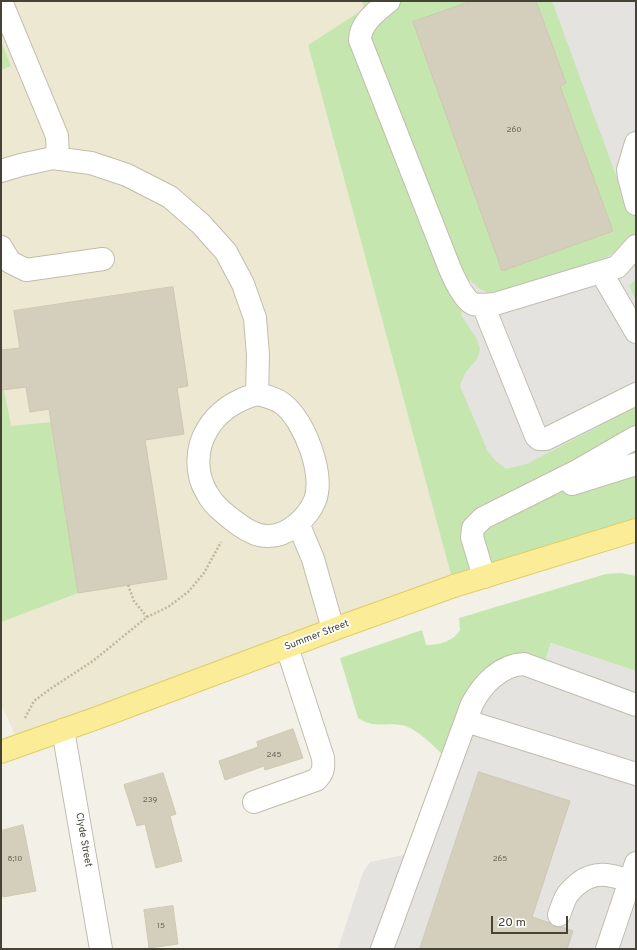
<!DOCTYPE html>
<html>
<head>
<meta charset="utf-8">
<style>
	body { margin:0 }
	#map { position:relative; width:637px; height:950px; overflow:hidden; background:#f3f1e7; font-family:Overpass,sans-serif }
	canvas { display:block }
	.frame { position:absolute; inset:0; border:2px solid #464236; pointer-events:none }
	.scale { position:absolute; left:491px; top:916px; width:77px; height:18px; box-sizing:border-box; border:2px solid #464236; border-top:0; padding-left:5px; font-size:12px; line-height:14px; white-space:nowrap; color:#464236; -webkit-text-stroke:3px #fff; paint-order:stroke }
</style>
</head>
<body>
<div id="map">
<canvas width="637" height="950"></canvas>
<div class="frame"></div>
<div class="scale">20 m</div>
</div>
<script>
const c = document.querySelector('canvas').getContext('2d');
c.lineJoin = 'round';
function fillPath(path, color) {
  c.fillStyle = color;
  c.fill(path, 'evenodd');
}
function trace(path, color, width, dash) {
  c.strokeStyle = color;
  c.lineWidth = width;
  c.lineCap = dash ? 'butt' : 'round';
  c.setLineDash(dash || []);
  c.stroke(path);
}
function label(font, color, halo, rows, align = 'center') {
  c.font = font + ' Overpass,sans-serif';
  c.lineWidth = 3.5;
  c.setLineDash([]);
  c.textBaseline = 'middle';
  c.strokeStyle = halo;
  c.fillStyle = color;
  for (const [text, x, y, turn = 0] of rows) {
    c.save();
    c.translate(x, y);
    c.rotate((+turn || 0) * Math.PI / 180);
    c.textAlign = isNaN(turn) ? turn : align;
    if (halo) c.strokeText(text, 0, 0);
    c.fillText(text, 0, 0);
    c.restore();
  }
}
const education = new Path2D(`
	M1 1H362L364 9 308 45 454 586 20 746 1 704Z`);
const green = new Path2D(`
	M362 1H636V530L454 586 308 45 364 9Z
	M1 41 11 66 1 70Z
	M1 390H4L11 426 51 422 78 593 1 622Z
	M622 573 636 576V671L551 643 545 661 442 754C433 745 415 727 401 725 384 722 375 729 358 718L340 658 422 630 426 645C439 645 454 641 460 630L459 618 606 574Z`);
const parking = new Path2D(`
	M552 1H636V174L618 181Z
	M617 251 636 262V279L629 286 636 300V407L527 464 506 469 497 462 488 452 460 386 465 373 477 359 480 349 477 339 461 315 470 280 480 289 491 294 499 293 607 257Z
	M551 643 636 671V949H338L363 872 370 862 403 855 408 849 471 687 545 661Z`);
const building = new Path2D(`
	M472 1H536L566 83 560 86 613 231 502 271 413 22Z
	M173 287 188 386 177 388 184 434 145 440 167 579 78 593 49 409 30 412 26 387 1 390V350L20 348 14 311Z
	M293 729 303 758 265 770 264 766 225 780 219 761 258 747 257 742Z
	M479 772 570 801 532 917 550 923 555 927H562L573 931 567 949H420Z
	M163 773 176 814 170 816 182 861 156 868 145 824 137 826 124 785Z
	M23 825 36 891 3 897 1 887V831Z
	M173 906 178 944 149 948 144 910Z`);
const path = new Path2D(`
	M128 585 134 601 147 617
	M25 718 34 701 50 689 93 661 147 617 168 607 188 592 204 573 221 542`);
const minor = new Path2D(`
	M1 1 57 136 58 159
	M389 1C377 11 360 23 360 40L450 269C454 278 463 299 473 304 479 306 489 304 495 304L617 267 636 246
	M636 143 628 170 629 177 636 204
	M1 171 21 165 53 158 91 163 127 175 170 197 201 224 226 252 243 284 255 318 258 355 257 394
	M1 247 10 262 26 270 103 259
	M601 272 636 332
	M483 305 536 436 539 439H546L636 394
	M257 394C266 396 275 398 283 404 304 420 325 474 315 500 308 518 287 537 267 536 255 536 243 528 234 521 224 513 213 505 207 493 195 474 196 448 207 430 218 411 236 400 257 394Z
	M572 484 636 464
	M298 523 313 559 333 629
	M484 577 472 537 473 528 483 518 579 470 636 437
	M466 721 636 774
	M63 730 101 949
	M254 802 316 780C323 773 324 769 323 758L287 647
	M559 915C561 909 563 903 566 897 569 891 574 887 579 883 596 870 611 875 630 881
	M382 949 472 704C482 685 500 665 524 664L636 705
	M607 949 636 863`);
const major = new Path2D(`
	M1 752 97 718 340 627 454 586 636 530`);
const numberNames = [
	["260",514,130],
	["245",274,755],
	["239",150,800],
	["8;10",15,859],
	["265",500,859],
	["15",161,926]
];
const streetNames = [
	["Summer Street",317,636,-21],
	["Clyde Street",83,840,80]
];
fillPath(education, '#ece8d1');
fillPath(green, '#c6e6b0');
fillPath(parking, '#e4e3df');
fillPath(building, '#d4cebc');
trace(building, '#cfc7b0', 1);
trace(minor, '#c1bdac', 24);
trace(major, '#e0cd67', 24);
trace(path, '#bfb89b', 2.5, [2, 2]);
trace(minor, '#fff', 22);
trace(major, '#fbed97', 22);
label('8px', '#6a6558', null, numberNames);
label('10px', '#464236', '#fff', streetNames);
</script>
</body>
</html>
